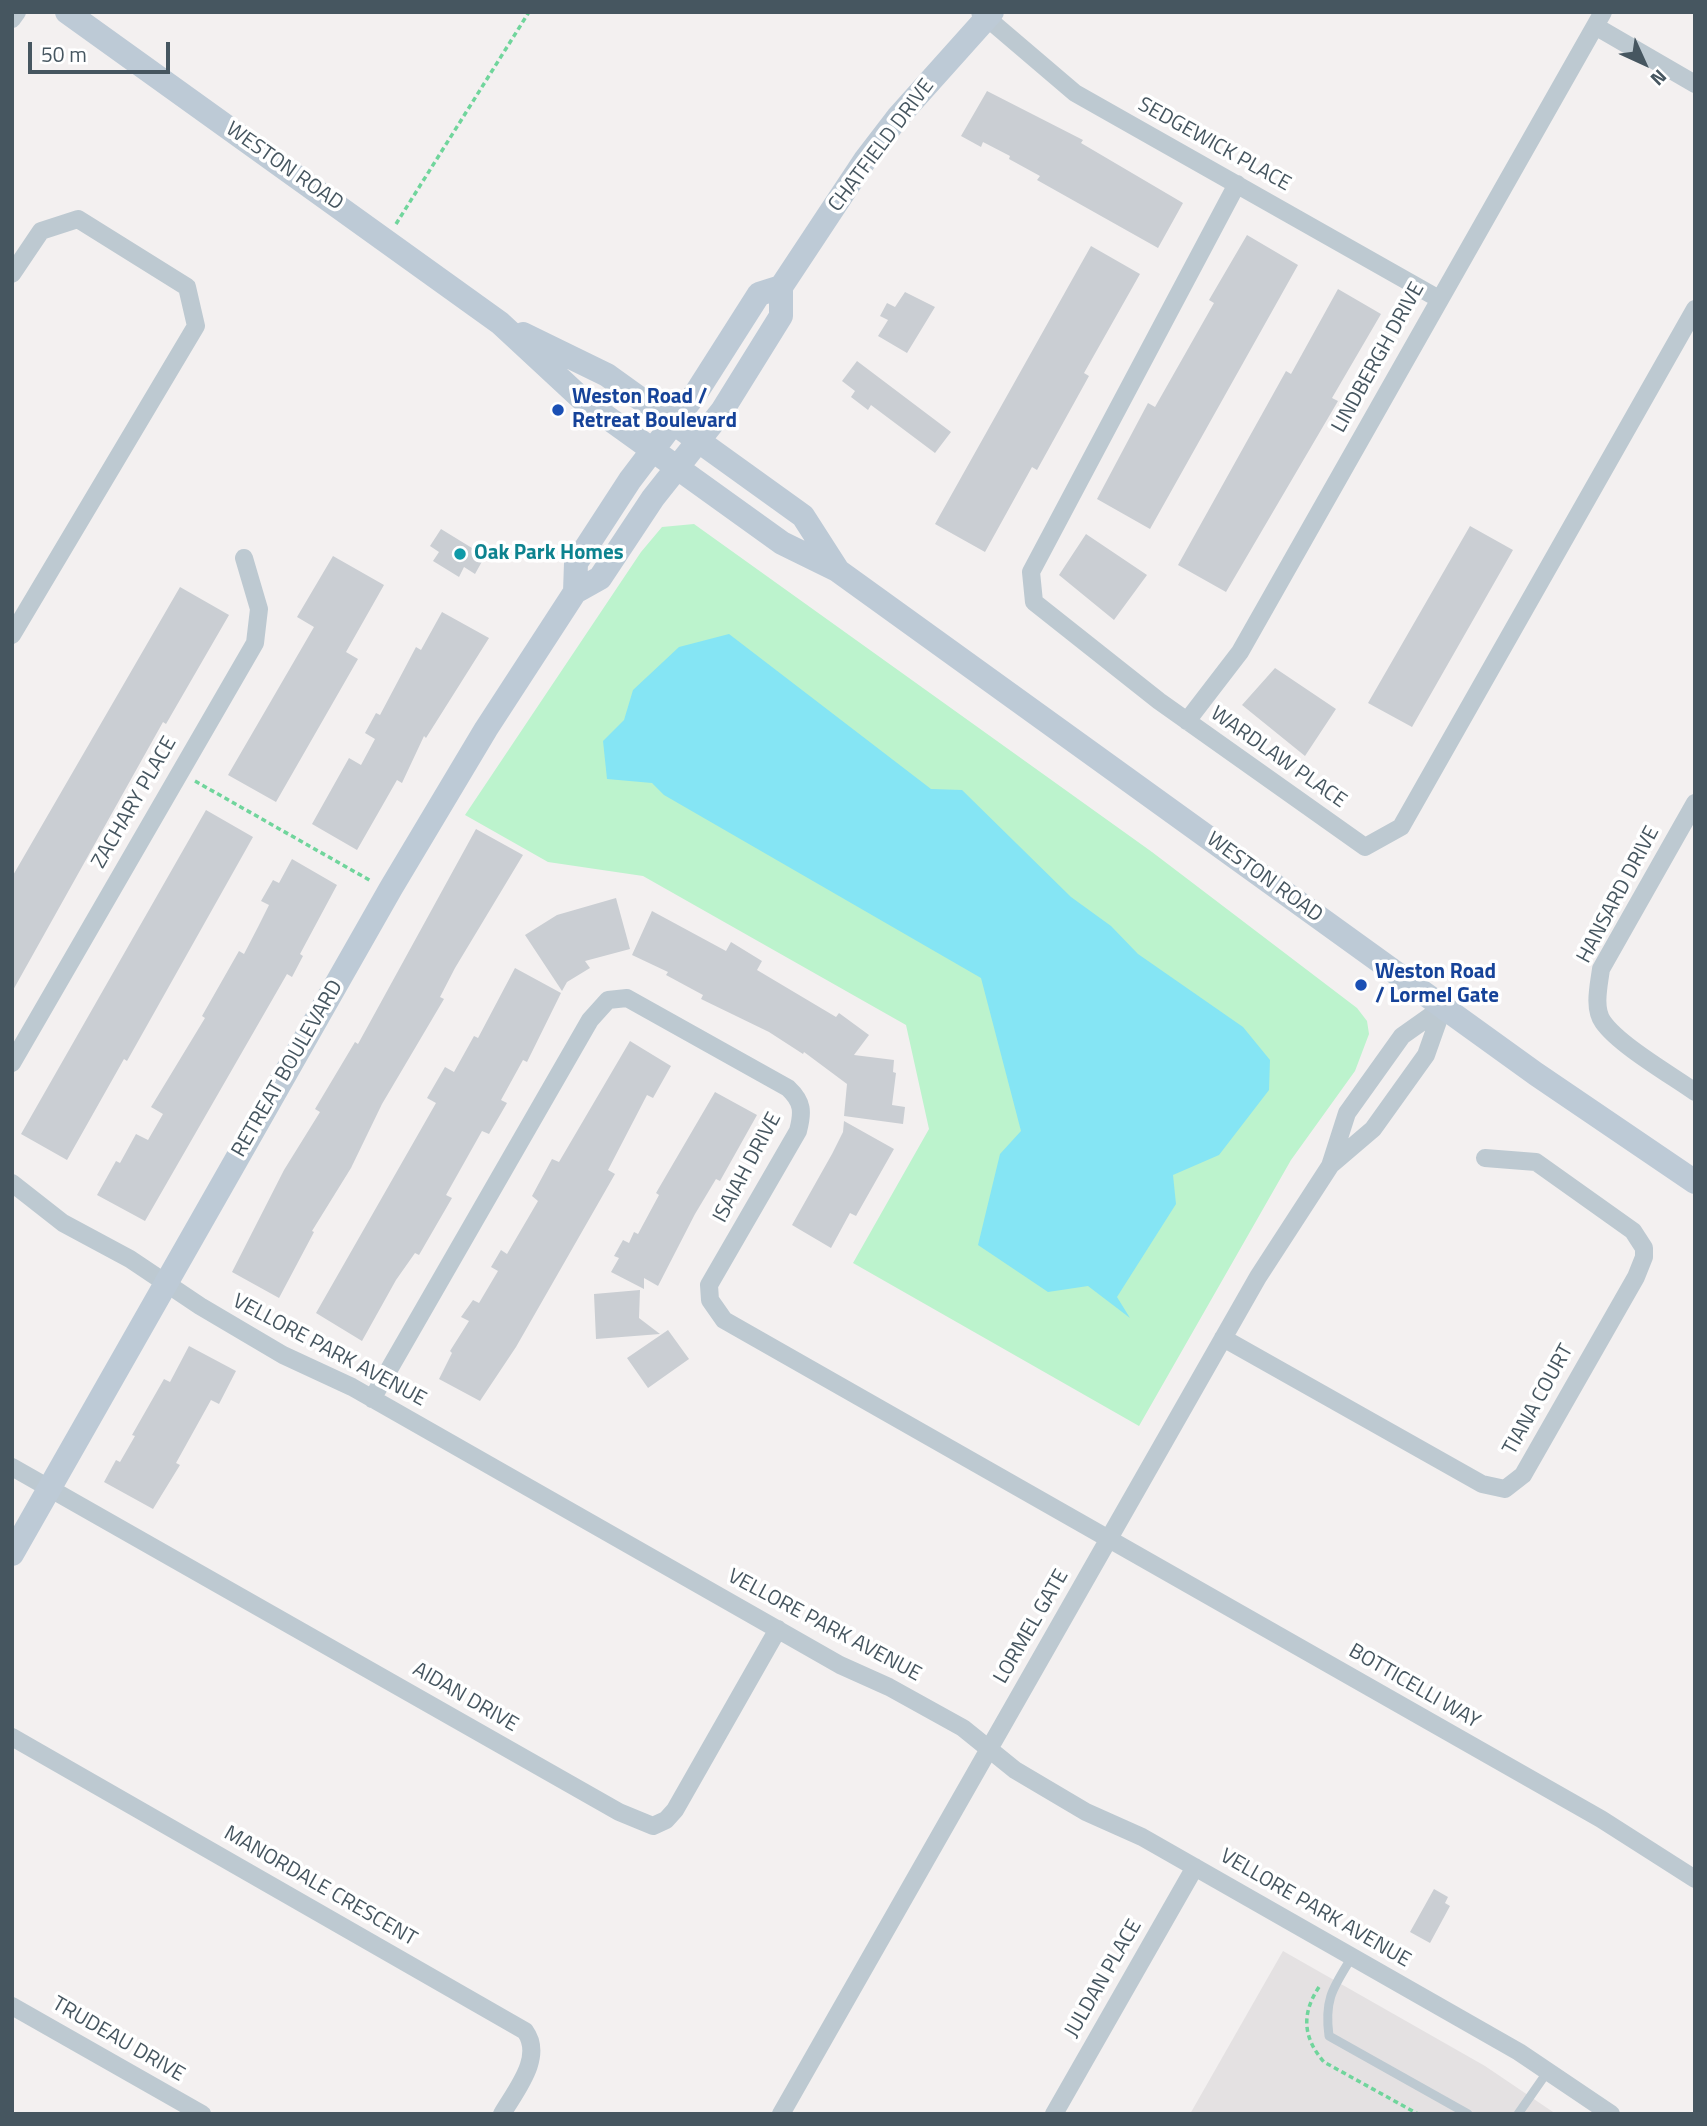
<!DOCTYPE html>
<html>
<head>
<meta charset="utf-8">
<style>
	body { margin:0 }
	#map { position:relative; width:1707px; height:2126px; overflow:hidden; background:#f3f0f0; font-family:"Titillium Web",sans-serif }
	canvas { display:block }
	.frame { position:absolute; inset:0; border:14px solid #465660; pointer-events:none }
	.north { position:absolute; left:1609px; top:28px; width:70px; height:70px; -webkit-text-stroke:5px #fff; paint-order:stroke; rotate:135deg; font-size:19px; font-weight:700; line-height:28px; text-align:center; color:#465660 }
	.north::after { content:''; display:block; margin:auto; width:24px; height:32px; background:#465660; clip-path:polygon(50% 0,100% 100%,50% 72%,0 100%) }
	.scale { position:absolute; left:28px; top:42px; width:142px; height:32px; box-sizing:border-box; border:4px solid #465660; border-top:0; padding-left:9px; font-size:21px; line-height:24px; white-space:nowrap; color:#465660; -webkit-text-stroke:5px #fff; paint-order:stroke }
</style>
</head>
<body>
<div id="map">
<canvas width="1707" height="2126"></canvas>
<div class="frame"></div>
<div class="north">N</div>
<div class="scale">50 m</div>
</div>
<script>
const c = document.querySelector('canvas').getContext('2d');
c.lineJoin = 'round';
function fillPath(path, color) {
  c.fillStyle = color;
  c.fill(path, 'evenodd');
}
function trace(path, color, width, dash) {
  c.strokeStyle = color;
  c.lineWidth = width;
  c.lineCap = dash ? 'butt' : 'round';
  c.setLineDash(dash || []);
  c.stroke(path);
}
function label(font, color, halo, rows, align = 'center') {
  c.font = font + ' "Titillium Web",sans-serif';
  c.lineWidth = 7;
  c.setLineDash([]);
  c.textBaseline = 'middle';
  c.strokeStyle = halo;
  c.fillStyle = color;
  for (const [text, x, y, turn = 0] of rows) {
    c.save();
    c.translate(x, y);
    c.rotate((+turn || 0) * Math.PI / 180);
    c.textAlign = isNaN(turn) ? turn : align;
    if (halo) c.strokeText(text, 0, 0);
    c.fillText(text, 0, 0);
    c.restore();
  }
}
const education = new Path2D(`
	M1283 1951 1485 2066 1556 2114H1190Z`);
const green = new Path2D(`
	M694 524 1152 852 1357 1008 1367 1021 1369 1034 1355 1071 1291 1160 1139 1426 853 1263 929 1129 906 1025 643 876 548 862 465 815 641 552 662 527Z`);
const water = new Path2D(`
	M729 634 931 789 962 790 1071 897 1111 926 1138 954 1243 1027 1270 1060 1269 1090 1219 1155 1173 1175 1176 1204 1117 1297 1130 1318 1088 1286 1048 1292 978 1245 1000 1154 1021 1131 981 978 664 795 652 783 607 779 603 741 624 720 633 690 679 647Z`);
const building = new Path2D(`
	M987 91 1083 140 1081 143 1183 203 1158 248 1037 180 1040 176 1009 159 1010 156 983 142 981 147 961 136Z
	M1247 235 1298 265 1150 529 1097 499 1148 403 1155 407 1214 303 1209 300Z
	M1091 246 1140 274 1084 373 1089 376 1037 470 1032 467 985 552 935 524Z
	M1338 289 1381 314 1332 398 1338 401 1226 592 1178 565 1286 371 1291 374Z
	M905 292 935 307 907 353 878 336 888 320 880 316 887 303 895 307Z
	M857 361 951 432 935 453 871 405 868 410 851 397 855 391 842 381Z
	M1470 526 1513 550 1412 727 1368 703Z
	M441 529 485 556 475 574 464 567 459 577 433 561 439 552 430 546Z
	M1086 534 1147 575 1114 620 1059 575Z
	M333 556 384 585 346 652 358 659 276 802 228 775 314 627 297 617Z
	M180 587 229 615 166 724 163 722 12 992V877Z
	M442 612 489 638 426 738 424 736 402 783 397 780 357 850 312 824 349 758 361 765 375 739 365 733 376 713 380 715 416 647 421 650Z
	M1275 668 1336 709 1305 756 1242 705Z
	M206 810 253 837 127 1061 124 1059 67 1160 21 1134Z
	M476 829 523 855 455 968 440 997 444 999 382 1104 351 1168 312 1231 314 1232 279 1298 232 1272 284 1170 320 1112 315 1109 355 1042 358 1044Z
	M292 859 337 885 300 954 303 956 292 977 287 974 145 1221 97 1195 116 1161 120 1163 136 1134 148 1140 163 1114 151 1107 205 1018 202 1016 239 951 244 954 258 927 269 905 261 901 273 880 279 883Z
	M616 898 630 949 585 961 590 968 567 982 562 991 525 935 557 915Z
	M652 911 726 951 731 942 762 961 757 970 836 1017 839 1013 869 1035 854 1055 894 1060 893 1072 896 1073 892 1105 905 1107 903 1124 844 1116 847 1084 804 1052 803 1054 769 1032 701 999 703 995 666 975 668 972 632 955Z
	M515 968 561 993 527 1062 523 1060 501 1100 507 1103 489 1134 482 1131 446 1195 452 1198 419 1255 415 1253 396 1280 362 1341 316 1313 436 1103 427 1098 445 1067 454 1072 474 1036 478 1038Z
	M630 1041 671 1066 653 1098 647 1095 608 1170 615 1174 516 1347 480 1401 439 1379 452 1353 450 1351 469 1321 461 1317 473 1300 479 1303 498 1271 491 1267 501 1250 507 1254 538 1201 532 1196 552 1159 559 1162Z
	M715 1092 757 1115 720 1181 716 1179 695 1214 658 1286 644 1278V1289L611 1272 619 1258 614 1256 623 1240 629 1243 634 1232 638 1234 659 1195 656 1193Z
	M844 1121 894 1149 856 1216 850 1213 831 1248 792 1225 832 1154 843 1132Z
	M640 1290 639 1318 660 1334 596 1339 594 1294Z
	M668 1330 689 1359 648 1388 627 1358Z
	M189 1346 236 1371 219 1404 211 1400 176 1463 180 1465 153 1509 104 1482 116 1460 120 1462 135 1436 132 1435 164 1379 170 1382Z
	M1434 1889 1448 1897 1445 1903 1450 1906 1430 1943 1410 1932Z`);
const path = new Path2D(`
	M396 224 529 12
	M195 781 371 881
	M1319 1987C1301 2014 1303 2038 1324 2062L1418 2114`);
const lane = new Path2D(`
	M1352 1957C1333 1988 1324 1999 1329 2036L1468 2114
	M1518 2114 1548 2071`);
const street = new Path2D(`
	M980 12 1075 93 1439 299
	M12 19 17 12
	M1595 26 1695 84
	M1237 184 1031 572 1034 602 1159 701 1365 847 1401 827 1695 309
	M12 274 41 231 78 219 187 287 196 326 12 635
	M1187 721 1240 652 1603 12
	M1695 803 1601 969C1599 985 1593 1008 1603 1022 1619 1045 1671 1075 1695 1092
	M12 1063 255 643 259 609 244 558
	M1332 1164 1373 1129 1426 1055 1443 1007
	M12 1183 63 1223 130 1259 200 1306 283 1355 352 1387 840 1665 889 1687 963 1728 1015 1770 1086 1812 1142 1837 1519 2052 1611 2114
	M1223 1338 1482 1484 1505 1489 1523 1475 1636 1277 1644 1257V1248L1633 1231 1536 1162 1485 1158
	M372 1399 590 1020 608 1000 627 998 788 1088C803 1102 803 1112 798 1131L709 1285 710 1300 724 1320 1601 1819 1695 1879
	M12 1467 619 1812 653 1826 666 1820 675 1810 778 1629
	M12 1737 525 2031C544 2057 516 2090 502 2114
	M12 2006 202 2114
	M781 2114 1258 1277 1330 1166 1347 1113 1402 1036 1443 1007
	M1054 2114 1195 1867`);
const secondary = new Path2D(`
	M67 12 500 323 583 400 782 543 837 570 1536 1074 1695 1182
	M523 334 607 375 803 516 837 569
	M575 592 576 563 630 480 696 393 759 294 781 287
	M12 1554 391 888 486 729 575 592 600 578 653 498 722 411 781 316V287L865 160 898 117 992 12`);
const markers = [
	[558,410,7,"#1a4fb4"],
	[460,554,7,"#0f9aa8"],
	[1361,985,7,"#1a4fb4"]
];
const streetNames = [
	["SEDGEWICK PLACE",1214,145,29],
	["CHATFIELD DRIVE",882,146,-53],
	["WESTON ROAD",284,167,35],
	["LINDBERGH DRIVE",1379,358,-61],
	["WARDLAW PLACE",1278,758,35],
	["ZACHARY PLACE",135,803,-60],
	["WESTON ROAD",1264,878,36],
	["HANSARD DRIVE",1619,895,-62],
	["RETREAT BOULEVARD",288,1069,-60],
	["ISAIAH DRIVE",748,1168,-62],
	["VELLORE PARK AVENUE",329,1351,28],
	["TIANA COURT",1539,1400,-61],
	["VELLORE PARK AVENUE",824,1626,28],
	["LORMEL GATE",1032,1627,-60],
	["BOTTICELLI WAY",1414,1687,30],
	["AIDAN DRIVE",465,1698,30],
	["MANORDALE CRESCENT",320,1887,30],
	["VELLORE PARK AVENUE",1315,1909,30],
	["JULDAN PLACE",1104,1979,-60],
	["TRUDEAU DRIVE",118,2040,30]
];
const transitNames = [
	["Weston Road /",572,398],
	["Retreat Boulevard",572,422],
	["Weston Road",1375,973],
	["/ Lormel Gate",1375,997]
];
const cultureNames = [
	["Oak Park Homes",474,554]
];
fillPath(education, '#e4e1e2');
fillPath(green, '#bcf3cd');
fillPath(water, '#85e5f4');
fillPath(building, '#caced3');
trace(path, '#70d59c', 3.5, [5, 3.5]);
trace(lane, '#bdc9d1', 9);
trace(street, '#bdc9d1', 18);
trace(secondary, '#bdcad6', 24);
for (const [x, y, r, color] of markers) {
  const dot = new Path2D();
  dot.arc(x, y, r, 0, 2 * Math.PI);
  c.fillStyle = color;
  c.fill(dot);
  trace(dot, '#fff', 2.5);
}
label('21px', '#465660', '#fff', streetNames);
label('bold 21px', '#164399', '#fff', transitNames, 'left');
label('bold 21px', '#0d838f', '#fff', cultureNames, 'left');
</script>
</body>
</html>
